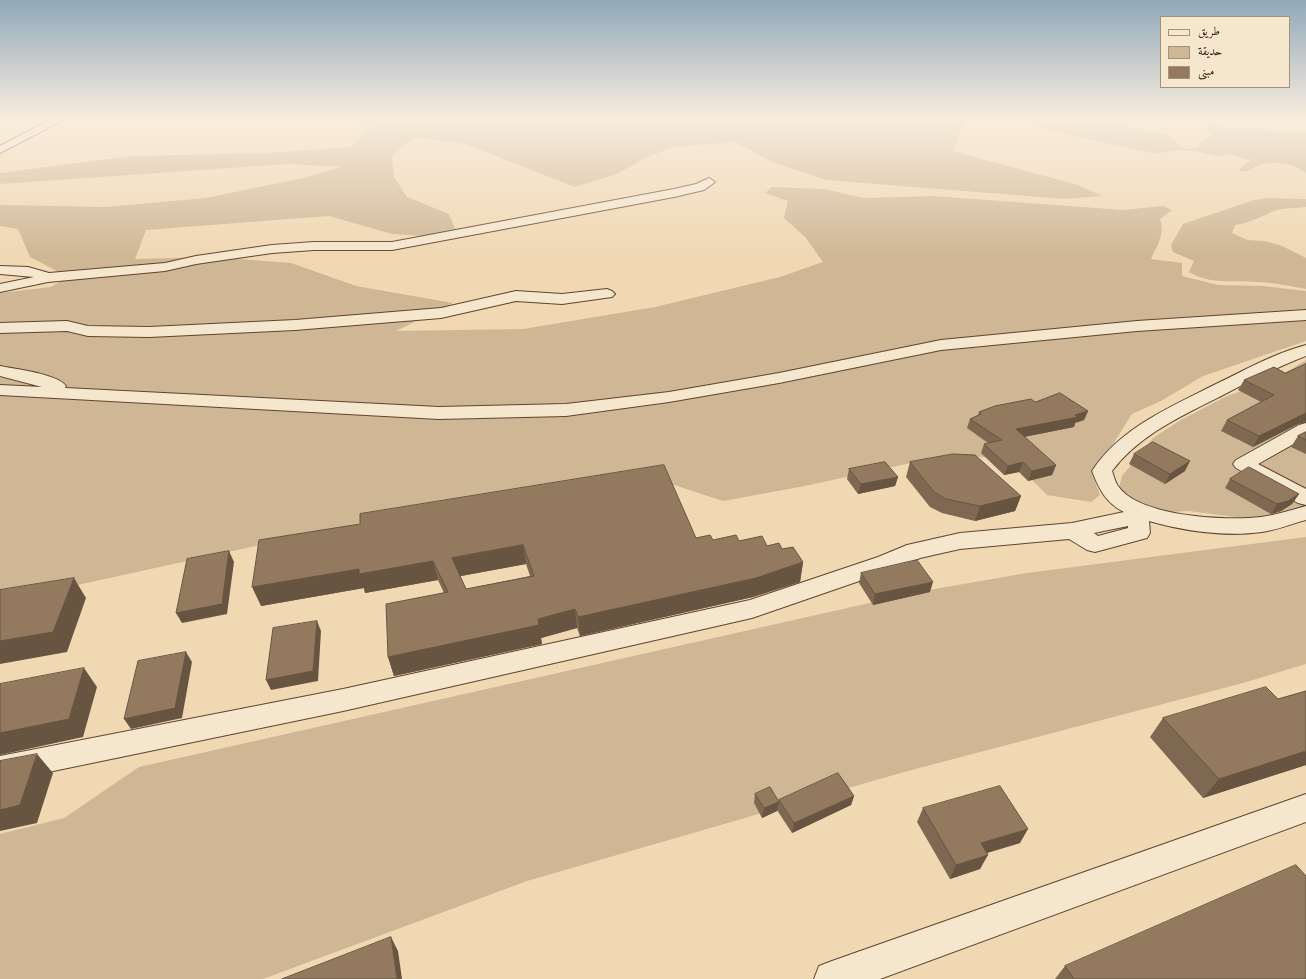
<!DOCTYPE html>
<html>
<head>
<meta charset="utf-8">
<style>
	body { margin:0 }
	#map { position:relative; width:1306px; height:979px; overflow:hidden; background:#f0d8b3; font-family:"Libre Caslon Text",Amiri,serif }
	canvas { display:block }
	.legend { position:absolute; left:1160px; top:16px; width:130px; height:72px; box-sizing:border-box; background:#f5e6ce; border:1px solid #a6927c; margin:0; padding:5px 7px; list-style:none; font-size:12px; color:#2f1301 }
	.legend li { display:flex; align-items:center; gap:8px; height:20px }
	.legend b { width:20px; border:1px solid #a6927c }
</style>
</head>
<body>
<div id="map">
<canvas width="1306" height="979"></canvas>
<ul class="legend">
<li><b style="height:5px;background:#f5e6ce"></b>طريق</li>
<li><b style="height:11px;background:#cfb795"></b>حديقة</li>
<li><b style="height:11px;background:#93795e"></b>مبنى</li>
</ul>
</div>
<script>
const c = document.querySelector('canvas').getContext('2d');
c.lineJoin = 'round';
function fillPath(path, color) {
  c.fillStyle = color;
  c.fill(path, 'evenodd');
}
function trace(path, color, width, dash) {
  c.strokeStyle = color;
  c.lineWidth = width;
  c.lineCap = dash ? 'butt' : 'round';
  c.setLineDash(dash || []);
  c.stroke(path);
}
const green = new Path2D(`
	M355 118H965L953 151 1078 185 1102 196 1065 199 826 180 772 162 735 142 674 147 647 157 617 174 575 187 462 143 414 137 392 156 394 177 407 197 449 214 459 238 392 234 329 216 146 230 135 259 213 257 291 263 356 286 453 303 396 331 523 329 655 307 780 277 823 262 806 238 784 218 788 201 765 193 772 187 824 189 863 198 933 196 1123 210 1163 206 1172 210 1160 219C1165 236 1158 243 1151 259L1182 263V276L1218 285 1263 286 1306 291V341L1203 376 1161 401 1132 414 1093 476 1100 495 1091 502 1047 495 1012 460 952 454 805 486 723 501 662 481 365 522 0 602V293L51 287 68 277 30 257 18 229 0 226V205L106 207 206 198 303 178 341 167 288 164 0 184V173L132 156 267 153 351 147 370 126Z
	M1026 118H1081L1168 135 1180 146 1189 149 1198 147 1199 144 1211 136 1212 133 1207 130 1209 126 1306 133V173C1289 160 1264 159 1247 172L1240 171 1239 169 1251 160 1227 154 1219 157 1196 151 1178 150 1155 154 1036 127 1030 124Z
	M1269 198 1306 199V207C1295 208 1284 208 1274 211 1260 217 1250 223 1235 225L1232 233 1247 240 1265 241 1282 246 1306 258V289C1289 286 1273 282 1256 282 1233 280 1210 285 1189 272L1194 261 1173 252 1171 245 1183 224 1254 200Z
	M1306 360V517L1253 519 1188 511 1157 513 1131 501 1119 488 1122 476 1153 438 1179 421 1225 397 1282 375Z
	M1306 537V664L1243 683 904 772 527 881 263 979H0V834L64 818 139 767 923 591 1027 573Z`);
const minor = new Path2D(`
	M53 118H67L0 153V146Z
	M709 178 715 182 704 190 674 197 392 250H314L272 253 196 264 165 271 48 282 0 292V284L34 277 0 274V266L28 267 49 273 165 263 196 256 272 245 314 242H392L674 189 696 184Z
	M607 289 612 291 615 294 612 297 562 304 516 301 441 318 295 330 149 337 88 336 67 331 0 333V323L67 321 88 326 149 327 295 320 441 308 516 291 562 294Z
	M1306 310V320L1137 331 941 350 779 383 669 402 566 416 439 419 0 395V385L42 387 0 376V366C15 369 58 374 66 386L65 388 439 407 566 404 669 392 779 373 941 340 1137 321Z
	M1306 345V356C1277 367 1250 381 1223 395 1182 416 1140 434 1112 471 1114 476 1115 482 1118 486 1139 517 1227 521 1261 517 1276 515 1291 510 1306 506V520C1291 524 1277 530 1262 532 1225 537 1184 531 1149 521L1150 533 1147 538 1095 552 1087 550 1069 539 960 549 920 558 894 569 752 618 343 711 0 782V756L343 689 750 600 878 557 907 545 960 533 1072 523 1124 512C1106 503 1099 489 1092 471 1121 427 1171 407 1216 384 1245 370 1275 353 1306 345ZM1128 526V528L1098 536 1094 533Z
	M1306 423V437L1258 464 1306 489V505L1298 503 1236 468 1233 464 1236 460 1299 425Z
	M1306 794V822L880 979H814L819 966 832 961Z`);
const wall = new Path2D(`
	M1306 364V422L1298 424 1253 447 1221 431 1227 420 1261 402 1238 390 1244 380 1285 373Z
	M1088 411 1084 420 1075 423 1074 427 1024 437 1056 465 1052 475 1028 481 1019 472 1004 475 981 453 984 444 988 443 967 428 970 419 978 416 979 412Z
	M1306 432V454L1291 447 1298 436Z
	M1134 454 1185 471 1165 484 1129 464Z
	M910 462 1021 496 1015 511 975 521 942 513 930 507 906 477Z
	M849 469 898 477 895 486 858 494 847 479Z
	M1230 479 1299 494 1292 504 1281 511 1271 514 1225 488Z
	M696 538 713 540 739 541 767 546 782 549 803 562 800 582 753 597 580 636 577 628 541 638 542 644 394 676 388 657 444 593 438 580 365 593 364 588 261 606 259 540ZM526 564 530 576 466 589 460 576Z
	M861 573 930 592 873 605 859 583Z
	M1306 691V765L1203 798 1150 737 1163 718 1278 699Z
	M755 794 779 801V800L854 796 851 805 792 833 777 810V811L762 818 754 803Z
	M923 808 1020 843 987 853 980 869 950 879 917 822Z
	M1065 966 1306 979H1055Z`);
const shadedWall = new Path2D(`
	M1088 411 1084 420 1075 423 1074 427 1013 439 1016 429 1075 415Z
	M1306 413V422L1298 424 1253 447 1259 436Z
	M1190 461 1185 471 1165 484 1170 474Z
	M1023 462 1019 472 1004 475 1008 466Z
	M1056 465 1052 475 1028 481 1032 471Z
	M898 477 895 486 858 494 861 484Z
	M1299 494 1292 504 1281 511 1271 514 1277 504Z
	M1021 496 1015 511 975 521 980 506Z
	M523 545 526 564 456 577 452 558Z
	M229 551 234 562 227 614 182 623 176 613Z
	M433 561 438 580 365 593 364 588 261 606 252 587 359 569Z
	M803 562 800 582 753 597 580 636 578 617Z
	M74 578 86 598 67 652 0 664V641Z
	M933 582 930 592 873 605 875 594Z
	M575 609 577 628 541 638 542 644 394 676 388 657Z
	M317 621 321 631 318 681 271 690 266 680Z
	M186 652 192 662 182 718 131 729 124 719Z
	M84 668 97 687 83 737 0 755V733Z
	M1306 751V765L1203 798 1219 779Z
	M37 754 53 773 37 823 0 831V810Z
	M854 796 851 805 792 833 794 823Z
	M779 802 777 811 762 818 764 808Z
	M1028 829 1020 843 973 857 981 843Z
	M988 855 980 869 950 879 956 865Z
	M391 937 398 951 402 979H397Z`);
const building = new Path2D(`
	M1306 364V413L1259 436 1227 420 1274 395 1244 380 1274 367 1285 373Z
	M1060 393 1088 411 1075 415 1078 417 1016 429 1056 465 1032 471 1023 462 1008 466 984 444 1002 440 970 419 981 414 979 412 995 406 1031 399 1035 402Z
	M1306 432V440L1298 436Z
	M1153 442 1190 461 1170 474 1134 454Z
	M953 454 975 455 1021 496 980 506 946 499 934 492 910 462Z
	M885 462 898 477 861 484 849 469Z
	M664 465 696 538 710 535 713 540 736 535 739 541 762 536 767 546 779 543 782 549 793 547 803 562 756 578 578 617 575 609 538 619 539 625 388 657 386 604 448 592 433 561 359 574V569L252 587 259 540 360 524V514ZM523 545 534 576 466 589 452 558Z
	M1249 467 1299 494 1288 501 1277 504 1230 479Z
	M229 551 222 604 176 613 187 559Z
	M917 560 933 582 875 594 861 573Z
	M74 578 53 632 0 641V590Z
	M317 621 313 671 266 680 273 628Z
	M186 652 175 708 124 719 138 661Z
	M84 668 69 719 0 733V684Z
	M1266 687 1278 699 1306 691V751L1219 779 1163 718Z
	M37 754 20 805 0 810V761Z
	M838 773 854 796 794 823 779 800Z
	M1000 786 1028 829 981 843 988 855 956 865 923 808Z
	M770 787 779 802 764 808 755 794Z
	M1296 865 1306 876V979H1074L1065 966Z
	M391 937 397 979H282Z`);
fillPath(green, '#cfb795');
trace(minor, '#5f442e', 2);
fillPath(minor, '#f5e6ce');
fillPath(wall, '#7e6851');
fillPath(shadedWall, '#675542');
fillPath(building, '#93795e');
trace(building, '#675542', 1);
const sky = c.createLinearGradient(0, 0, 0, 256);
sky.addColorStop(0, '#91a8ba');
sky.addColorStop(0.46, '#f8eddd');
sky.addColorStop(1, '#f8eddd00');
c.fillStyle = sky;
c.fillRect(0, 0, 1306, 256);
</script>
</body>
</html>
